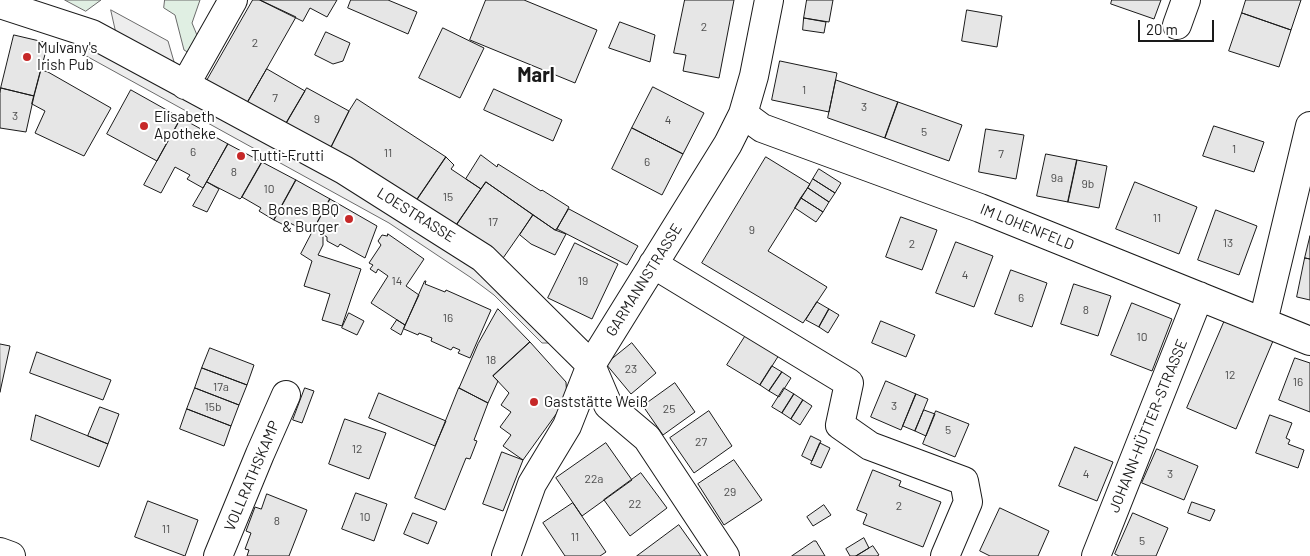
<!DOCTYPE html>
<html>
<head>
<meta charset="utf-8">
<style>
	body { margin:0 }
	#map { position:relative; width:1310px; height:556px; overflow:hidden; background:#fff; font-family:Barlow,sans-serif }
	canvas { display:block }
	.scale { position:absolute; left:1138px; top:20px; width:76px; height:22px; box-sizing:border-box; border:2px solid #1a1a1a; border-top:0; padding-left:6px; font-size:15px; line-height:18px; white-space:nowrap; color:#1a1a1a; -webkit-text-stroke:4px #fff; paint-order:stroke }
</style>
</head>
<body>
<div id="map">
<canvas width="1310" height="556"></canvas>
<div class="scale">20 m</div>
</div>
<script>
const c = document.querySelector('canvas').getContext('2d');
c.lineJoin = 'round';
function fillPath(path, color) {
  c.fillStyle = color;
  c.fill(path, 'evenodd');
}
function trace(path, color, width, dash) {
  c.strokeStyle = color;
  c.lineWidth = width;
  c.lineCap = dash ? 'butt' : 'round';
  c.setLineDash(dash || []);
  c.stroke(path);
}
function label(font, color, halo, rows, align = 'center') {
  c.font = font + ' Barlow,sans-serif';
  c.lineWidth = 4;
  c.setLineDash([]);
  c.textBaseline = 'middle';
  c.strokeStyle = halo;
  c.fillStyle = color;
  for (const [text, x, y, turn = 0] of rows) {
    c.save();
    c.translate(x, y);
    c.rotate((+turn || 0) * Math.PI / 180);
    c.textAlign = isNaN(turn) ? turn : align;
    if (halo) c.strokeText(text, 0, 0);
    c.fillText(text, 0, 0);
    c.restore();
  }
}
const green = new Path2D(`
	M65 0H101L86 11Z
	M165 0H200L192 23 199 40 191 54 184 50 175 15 164 8Z`);
const parking = new Path2D(`
	M111 10 168 41 177 72 118 41Z
	M90 39 481 263 560 343H542L494 295 470 277 389 223 70 47Z`);
const building = new Path2D(`
	M253 0H260L296 17 246 105 205 84Z
	M260 0H337L327 17 310 8 303 21Z
	M351 0H388L417 12 408 34 348 8Z
	M486 0H524L597 30 575 83 470 40Z
	M685 0H734L719 78 683 71 686 55 674 53Z
	M807 0H833L829 22 804 18Z
	M1112 0H1161L1154 19 1111 4Z
	M1246 0H1301L1291 30 1242 13Z
	M967 10 1002 16 997 47 962 41Z
	M1242 13 1291 30 1279 67 1229 51Z
	M804 18 826 22 824 33 803 30Z
	M620 22 655 35 650 62 609 48Z
	M443 28 484 48 460 98 419 78Z
	M326 32 350 43 343 61 333 64 315 55Z
	M14 35 48 43 34 96 1 88Z
	M780 61 837 73 829 112 772 100Z
	M267 69 305 91 284 127 246 105Z
	M41 70 48 72 111 108 84 156 35 133 45 111 32 104Z
	M836 80 898 102 885 138 828 118Z
	M653 87 704 113 683 154 632 128Z
	M1 88 34 96 26 132 0 128V94Z
	M307 88 349 111 330 149 284 127Z
	M494 89 562 120 553 141 484 110Z
	M131 90 181 118 157 161 107 134Z
	M357 99 446 157 414 204 330 149 349 111Z
	M898 102 962 125 949 161 885 138Z
	M181 118 228 144 203 188 187 179 190 175 175 167 161 193 144 185Z
	M1214 126 1264 142 1254 172 1203 156Z
	M632 128 683 154 662 195 612 169Z
	M986 129 1024 135 1016 179 979 172Z
	M228 144 262 162 242 197 240 199 207 182Z
	M1046 154 1077 160 1068 202 1037 196Z
	M481 155 497 167 498 164 541 191 542 190 569 207 557 229 555 230 486 182 481 189 466 179Z
	M446 157 454 165 451 169 481 189 453 230 414 204Z
	M766 157 810 184 768 251 827 287 803 323 702 263Z
	M1077 160 1107 166 1099 208 1068 202Z
	M262 162 296 180 274 220 259 211 261 208 242 197Z
	M819 169 841 183 835 193 813 179Z
	M813 179 835 193 829 202 808 188Z
	M296 180 330 199 311 234 290 223 288 227 274 220Z
	M207 182 219 189 207 212 193 206Z
	M486 182 533 215 501 261 453 230Z
	M1135 182 1197 207 1179 254 1116 229Z
	M808 188 829 202 823 212 801 198Z
	M801 198 823 212 816 222 795 208Z
	M330 199 377 226 365 258 340 244 338 247 327 241V237L314 229Z
	M569 209 638 246 627 265 557 229Z
	M1216 210 1257 226 1239 275 1198 260Z
	M533 215 555 230 566 234 555 255 531 244 520 235Z
	M901 217 937 230 922 270 886 257Z
	M314 229 323 235V245L318 255 361 269 342 326 322 320 330 294 304 286 312 261 301 254Z
	M388 234 424 259 406 286 419 295 405 325 371 303 388 276 378 269 376 273 370 269 373 265 369 263 381 245 378 241 382 235 387 236Z
	M1310 236V259L1305 258Z
	M956 242 993 256 974 307 936 293Z
	M575 243 618 264 592 319 548 298Z
	M1305 258 1310 259V300L1297 297Z
	M1011 270 1047 283 1032 327 995 314Z
	M425 281H426L425 284 445 292 446 290 491 310 470 358 458 353 460 350 453 347 451 350 431 341 432 338 419 333 418 335 404 329Z
	M1074 284 1111 296 1098 336 1061 324Z
	M817 302 829 309 819 327 806 320Z
	M1132 303 1172 319 1152 371 1111 355Z
	M498 309 530 342 493 376 498 381 488 403 459 388 478 344Z
	M829 309 839 315 828 333 819 327Z
	M349 313 364 321 357 335 342 328Z
	M397 320 405 325 401 335 391 329Z
	M1225 320 1273 341 1236 429 1187 408Z
	M881 321 915 335 906 357 872 343Z
	M746 335 779 355 760 385 727 365Z
	M530 342 566 382 567 399 523 460 503 446 511 435 500 427 511 412 501 405 509 393 493 376Z
	M632 343 656 373 631 394 606 364Z
	M0 344 10 346 0 392Z
	M210 348 254 365 247 385 202 368Z
	M37 352 111 380 103 400 30 373Z
	M1295 358 1310 363V412L1279 400Z
	M772 366 782 372 769 391 760 385Z
	M202 368 247 385 239 405 195 388Z
	M782 372 791 378 779 397 769 391Z
	M886 381 916 394 901 430 871 417Z
	M675 383 695 412 663 435 643 406Z
	M195 388 239 405 231 426 187 409Z
	M305 388 314 391 302 423 293 420Z
	M459 388 488 403 474 440 477 441 470 459 466 458 445 510 415 498Z
	M784 388 794 394 782 413 772 407Z
	M379 393 446 421 435 446 369 418Z
	M794 394 803 400 791 419 782 413Z
	M916 394 928 399 915 431 903 426Z
	M803 400 812 406 800 425 791 419Z
	M100 407 119 414 108 444 88 436Z
	M187 409 231 426 224 446 180 429Z
	M924 410 935 414 926 436 915 431Z
	M709 411 732 446 694 473 670 438Z
	M936 411 969 424 955 457 923 444Z
	M36 415 108 444 99 467 31 440Z
	M1270 415 1292 423 1286 438 1290 440 1288 444 1304 450 1298 468 1256 453Z
	M345 419 386 433 369 479 329 464Z
	M811 436 821 441 812 461 802 456Z
	M606 443 632 480 582 516 556 478Z
	M820 443 830 448 821 468 811 464Z
	M1075 447 1113 462 1097 501 1059 486Z
	M1157 449 1198 466 1184 500 1142 483Z
	M502 452 523 460 503 511 483 504Z
	M734 460 762 500 724 525 698 484Z
	M873 470 901 481 899 486 941 502 923 547 863 524 867 514 857 510Z
	M641 473 667 508 630 536 604 500Z
	M356 493 387 504 374 541 342 529Z
	M267 494 307 510 289 556H247L249 550 245 549 251 533 246 531 255 507 261 509Z
	M148 501 198 520 185 556 135 537Z
	M1192 502 1215 510 1210 521 1188 513Z
	M573 503 606 552 600 556H565L543 523Z
	M824 505 831 515 813 526 807 517Z
	M1000 508 1049 531 1038 556H990L980 551Z
	M413 513 437 522 428 544 404 534Z
	M1133 513 1168 528 1156 556H1119L1115 554Z
	M679 525 701 556H637Z
	M864 538 869 548 856 556H850L846 549Z
	M814 541H816L825 556H792Z
	M873 546 879 555 877 556H856Z`);
const minor = new Path2D(`
	M0 4 92 34 344 170 483 258 591 365 608 405 647 438 725 556
	M1177 25 1186 0
	M185 85 233 0
	M743 114 762 128 980 208 1310 341
	M653 264 849 383 840 425 870 446 964 481 968 502 945 556
	M1263 322 1310 126
	M0 552 11 556
	M218 556 260 454 286 395
	M506 556 532 484 567 426 591 365 728 144 743 114 754 76 769 0
	M1096 556 1199 296`);
const markers = [
	[27,57,5,"#c62828"],
	[144,126,5,"#c62828"],
	[241,156,5,"#c62828"],
	[349,219,5,"#c62828"],
	[534,402,5,"#c62828"]
];
const numberNames = [
	["2",704,27],
	["2",255,43],
	["1",804,90],
	["7",275,98],
	["3",864,107],
	["3",15,116],
	["9",317,119],
	["4",668,120],
	["5",924,132],
	["1",1234,149],
	["6",193,152],
	["11",388,153],
	["7",1001,154],
	["6",647,162],
	["8",234,172],
	["9a",1057,178],
	["9b",1088,184],
	["10",269,189],
	["15",448,197],
	["11",1157,218],
	["17",493,222],
	["9",752,230],
	["13",1228,243],
	["2",912,244],
	["4",965,275],
	["14",397,281],
	["19",583,281],
	["6",1021,298],
	["8",1086,310],
	["16",448,318],
	["10",1142,337],
	["18",491,360],
	["23",631,369],
	["12",1230,375],
	["16",1298,382],
	["17a",221,387],
	["3",894,406],
	["15b",213,407],
	["25",669,409],
	["5",948,430],
	["27",701,442],
	["12",357,449],
	["4",1086,474],
	["3",1170,474],
	["22a",594,479],
	["29",730,492],
	["22",635,504],
	["2",899,506],
	["10",365,517],
	["8",277,521],
	["11",166,529],
	["11",575,537],
	["5",1142,541]
];
const poiNames = [
	["Mulvany's",37,48],
	["Irish Pub",37,65],
	["Elisabeth",154,117],
	["Apotheke",154,134],
	["Tutti-Frutti",251,156],
	["Bones BBQ",339,210,"right"],
	["& Burger",339,227,"right"],
	["Gaststätte Weiß",544,402]
];
const streetNames = [
	["LOESTRASSE",416,215,32],
	["IM LOHENFELD",1027,227,22],
	["GARMANNSTRASSE",644,280,-58],
	["JOHANN-HÜTTER-STRASSE",1148,426,-68],
	["VOLLRATHSKAMP",252,476,-67]
];
const districtNames = [
	["Marl",536,75]
];
fillPath(green, '#e0efe3');
trace(green, '#6a6a6a', 1);
fillPath(parking, '#ededed');
trace(parking, '#6a6a6a', 1);
fillPath(building, '#e6e6e6');
trace(building, '#1a1a1a', 1);
trace(minor, '#1a1a1a', 30);
trace(minor, '#fff', 28);
for (const [x, y, r, color] of markers) {
  const dot = new Path2D();
  dot.arc(x, y, r, 0, 2 * Math.PI);
  c.fillStyle = color;
  c.fill(dot);
  trace(dot, '#fff', 2);
}
label('12px', '#4d4d4d', null, numberNames);
label('15px', '#1a1a1a', '#fff', poiNames, 'left');
label('15px', '#1a1a1a', '#fff', streetNames);
label('bold 20px', '#1a1a1a', '#fff', districtNames);
</script>
</body>
</html>
